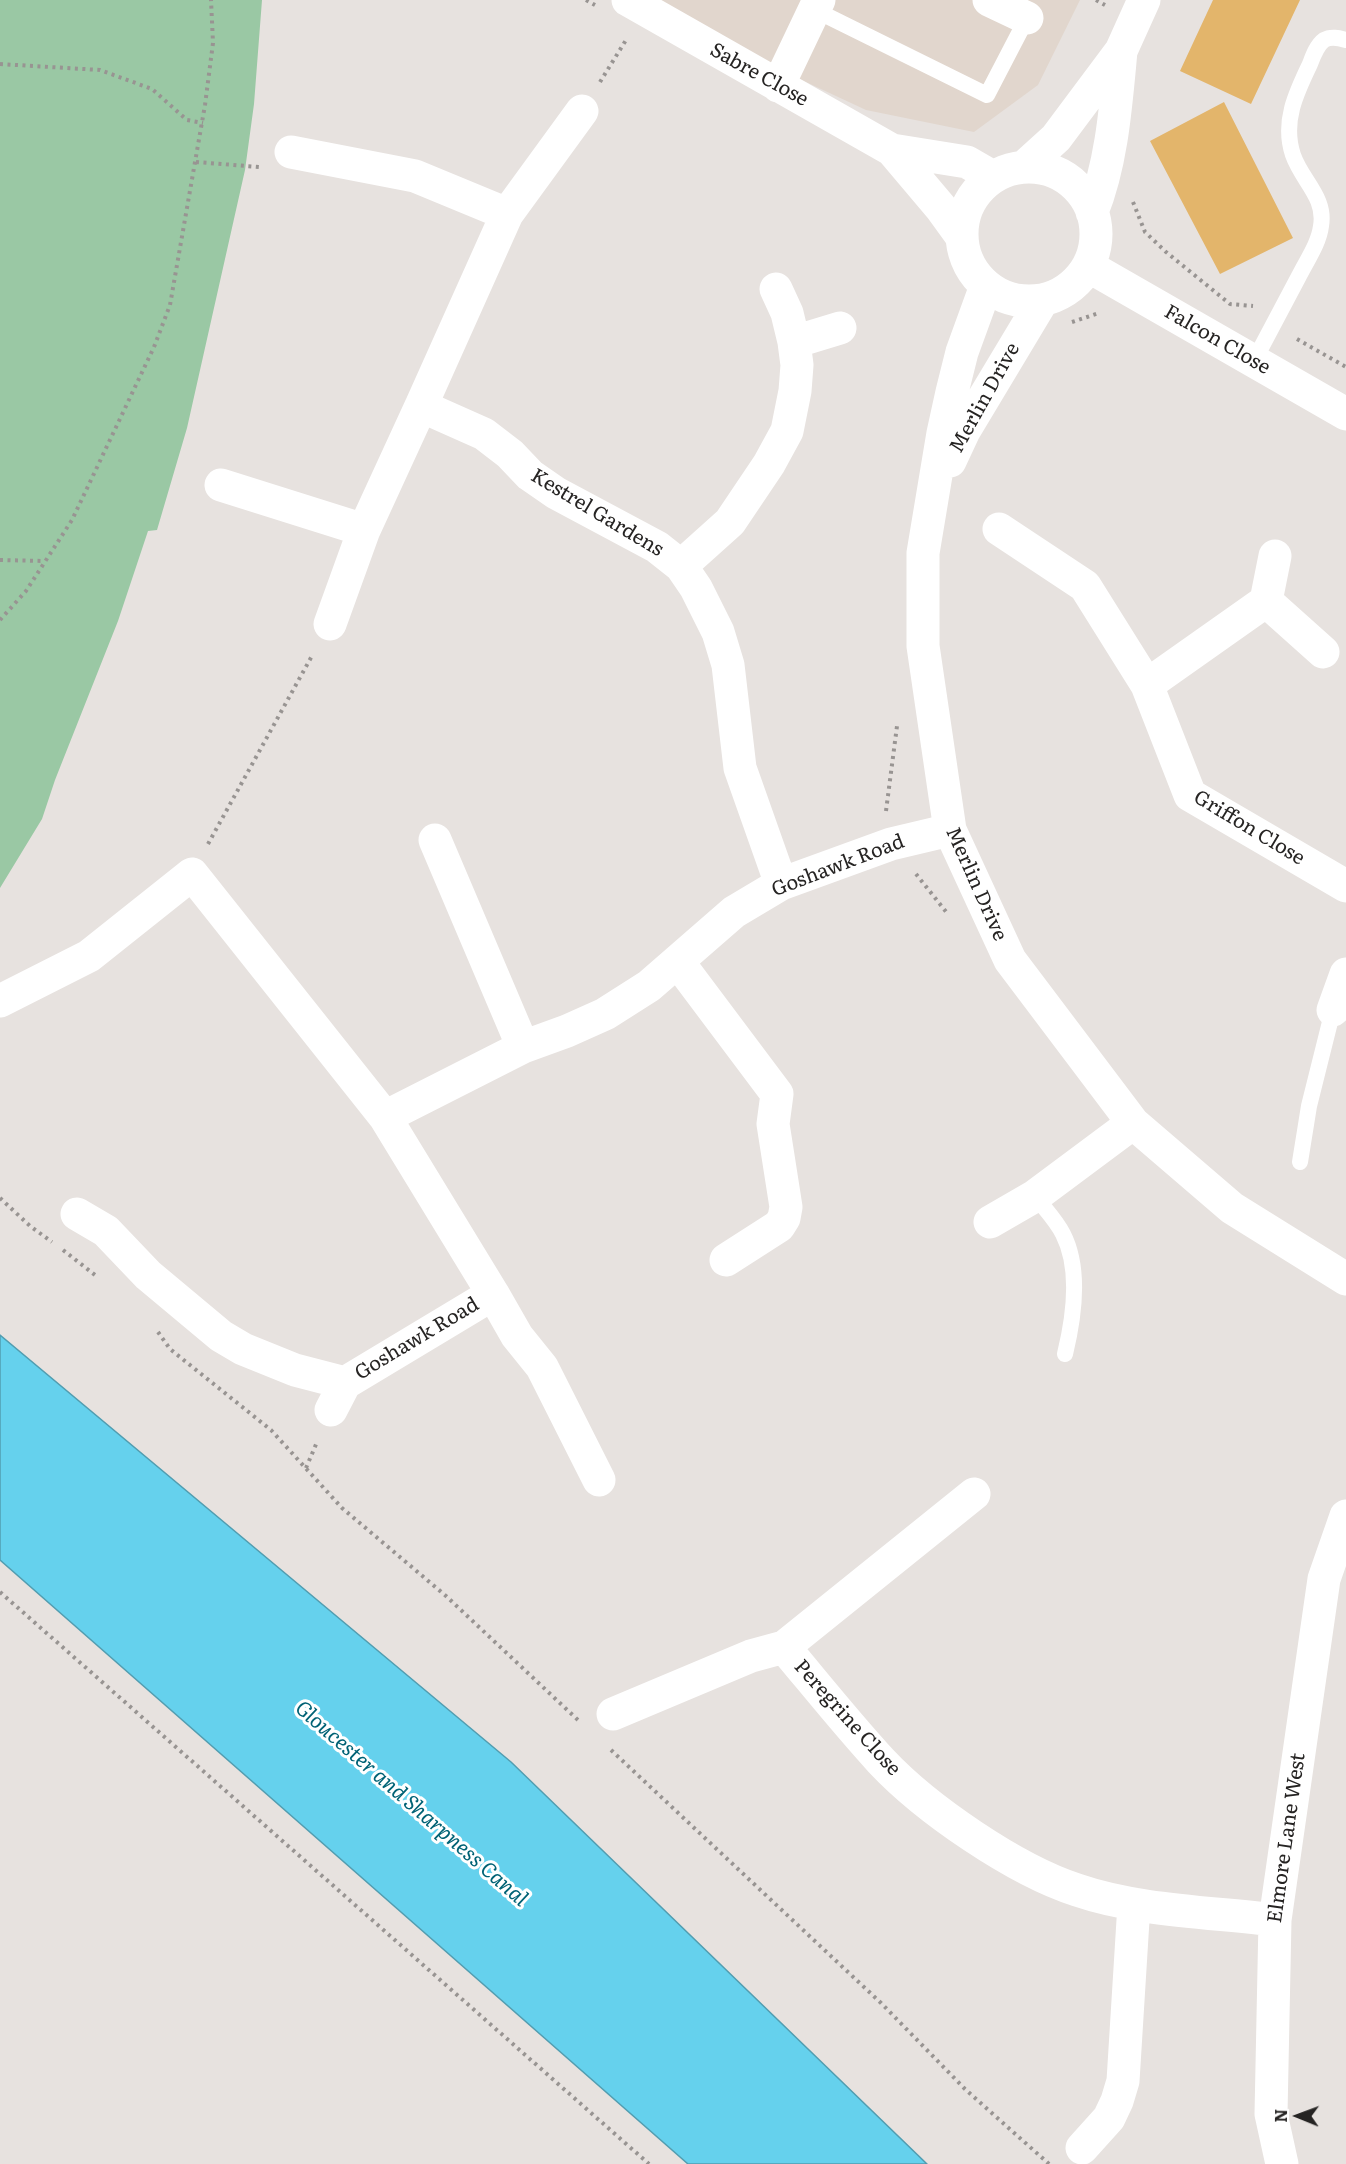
<!DOCTYPE html>
<html>
<head>
<meta charset="utf-8">
<style>
	body { margin:0 }
	#map { position:relative; width:1346px; height:2164px; overflow:hidden; background:#e7e2df; font-family:Literata,serif }
	canvas { display:block }
	.north { position:absolute; left:1268px; top:2086px; width:60px; height:60px; -webkit-text-stroke:4px #fff; paint-order:stroke; rotate:271deg; font-size:16px; font-weight:700; line-height:24px; text-align:center; color:#262423 }
	.north::after { content:''; display:block; margin:auto; width:21px; height:27px; background:#262423; clip-path:polygon(50% 0,100% 100%,50% 72%,0 100%) }
</style>
</head>
<body>
<div id="map">
<canvas width="1346" height="2164"></canvas>
<div class="north">N</div>
</div>
<script>
const c = document.querySelector('canvas').getContext('2d');
c.lineJoin = 'round';
function fillPath(path, color) {
  c.fillStyle = color;
  c.fill(path, 'evenodd');
}
function trace(path, color, width, dash) {
  c.strokeStyle = color;
  c.lineWidth = width;
  c.lineCap = dash ? 'butt' : 'round';
  c.setLineDash(dash || []);
  c.stroke(path);
}
function label(font, color, halo, rows, align = 'center') {
  c.font = font + ' Literata,serif';
  c.lineWidth = 6;
  c.setLineDash([]);
  c.textBaseline = 'middle';
  c.strokeStyle = halo;
  c.fillStyle = color;
  for (const [text, x, y, turn = 0] of rows) {
    c.save();
    c.translate(x, y);
    c.rotate((+turn || 0) * Math.PI / 180);
    c.textAlign = isNaN(turn) ? turn : align;
    if (halo) c.strokeText(text, 0, 0);
    c.fillText(text, 0, 0);
    c.restore();
  }
}
const built = new Path2D(`
	M630 0H1080L1038 85 974 132 866 110Z`);
const green = new Path2D(`
	M0 0H262L254 104 245 170 187 428 157 530 148 531 118 621 55 780 42 819 0 888Z`);
const water = new Path2D(`
	M0 1335 511 1762 927 2164H688L0 1560Z`);
const building = new Path2D(`
	M1213 0H1300L1251 104 1180 71Z
	M1224 102 1293 238 1220 274 1150 141Z`);
const path = new Path2D(`
	M586 0 595 5
	M1096 0 1105 5
	M0 64 100 70 152 89 187 120 203 123
	M600 82 626 40
	M196 162 259 167
	M1133 202 1145 232 1166 252 1230 304 1253 306
	M1072 322 1099 313
	M1297 339 1346 367
	M0 560 45 561
	M0 620 26 591 72 520 154 347 170 305 205 105 213 43 211 0
	M886 811 897 726
	M208 844 313 654
	M916 874 947 913
	M0 1198 30 1226 52 1242
	M63 1250 95 1275
	M158 1332 170 1349 271 1430 342 1508 446 1596 579 1721
	M306 1468 317 1442
	M0 1592 649 2164
	M611 1750 881 2003 965 2089 1049 2164`);
const lane = new Path2D(`
	M815 10 987 95 1027 18
	M1254 361C1269 333 1284 304 1299 276 1307 260 1319 243 1321 226 1326 197 1302 181 1293 155 1282 122 1296 93 1310 64 1313 56 1317 45 1324 40 1331 36 1339 38 1346 40
	M1300 1162 1309 1106 1333 1010
	M1035 1196C1044 1208 1056 1220 1063 1234 1081 1269 1074 1317 1065 1354`);
const street = new Path2D(`
	M628 0 892 150 967 162 993 177
	M989 0 1027 18
	M778 86 819 0
	M892 150 941 208 962 237
	M291 152 415 176 507 214 421 406
	M1024 167 1056 138 1121 51 1144 0
	M962 234a67 67 0 1 1 134 0a67 67 0 1 1-134 0Z
	M1092 212C1112 163 1116 104 1121 51
	M507 214 582 111
	M1088 266 1346 414
	M986 286 962 352 952 392 943 433 923 553V646L950 830 1010 960 1133 1123 1232 1208 1346 1279
	M776 289 787 313 794 342 797 365 795 391 787 431 769 464 730 522 681 566 696 588 718 632 728 665 740 768 781 884
	M794 342 840 328
	M950 461 964 431 1042 301
	M221 485 364 530
	M999 529 1085 586 1147 685 1190 795 1346 886
	M1266 601 1275 556
	M330 624 364 530 421 406 484 434 510 454 530 475 556 493 657 547 681 566
	M1147 685 1266 601 1323 652
	M435 840 523 1047
	M678 962 777 1094 773 1124 786 1207 784 1218 779 1226 726 1260
	M0 1001 89 956 192 874 385 1117
	M1333 1010 1346 974
	M77 1214 106 1231 148 1275 221 1336 243 1349 295 1370 345 1383
	M990 1222 1035 1196 1133 1123
	M493 1294 517 1336 542 1367 599 1480
	M331 1410 345 1383 493 1294 385 1117 523 1047 567 1031 605 1014 649 986 734 912 781 884 891 844 950 830
	M974 1494 784 1647C816 1685 847 1724 881 1761 926 1809 1015 1870 1077 1890 1138 1911 1211 1912 1275 1920
	M613 1714 751 1656 784 1647
	M1082 2148 1109 2118 1117 2101 1123 2081 1134 1904
	M1282 2164 1271 2114 1275 1920 1324 1579 1346 1516`);
const streetNames = [
	["Sabre Close",759,75,29],
	["Falcon Close",1217,340,30],
	["Merlin Drive",985,398,-61],
	["Kestrel Gardens",597,513,31],
	["Griffon Close",1249,828,31],
	["Goshawk Road",838,866,-21],
	["Merlin Drive",976,884,66],
	["Goshawk Road",417,1339,-31],
	["Peregrine Close",847,1718,48],
	["Elmore Lane West",1287,1838,-82]
];
const waterNames = [
	["Gloucester and Sharpness Canal",411,1804,41]
];
fillPath(built, '#e1d6cd');
fillPath(green, '#9ac8a4');
fillPath(water, '#65d1ed');
trace(water, '#529db0', 1.5);
fillPath(building, '#e3b56b');
trace(path, '#989492', 4, [3, 4.5]);
trace(lane, '#fff', 16);
trace(street, '#fff', 33);
label('20px', '#262423', '#fff', streetNames);
label('italic 21px', '#006275', '#fff', waterNames);
</script>
</body>
</html>
